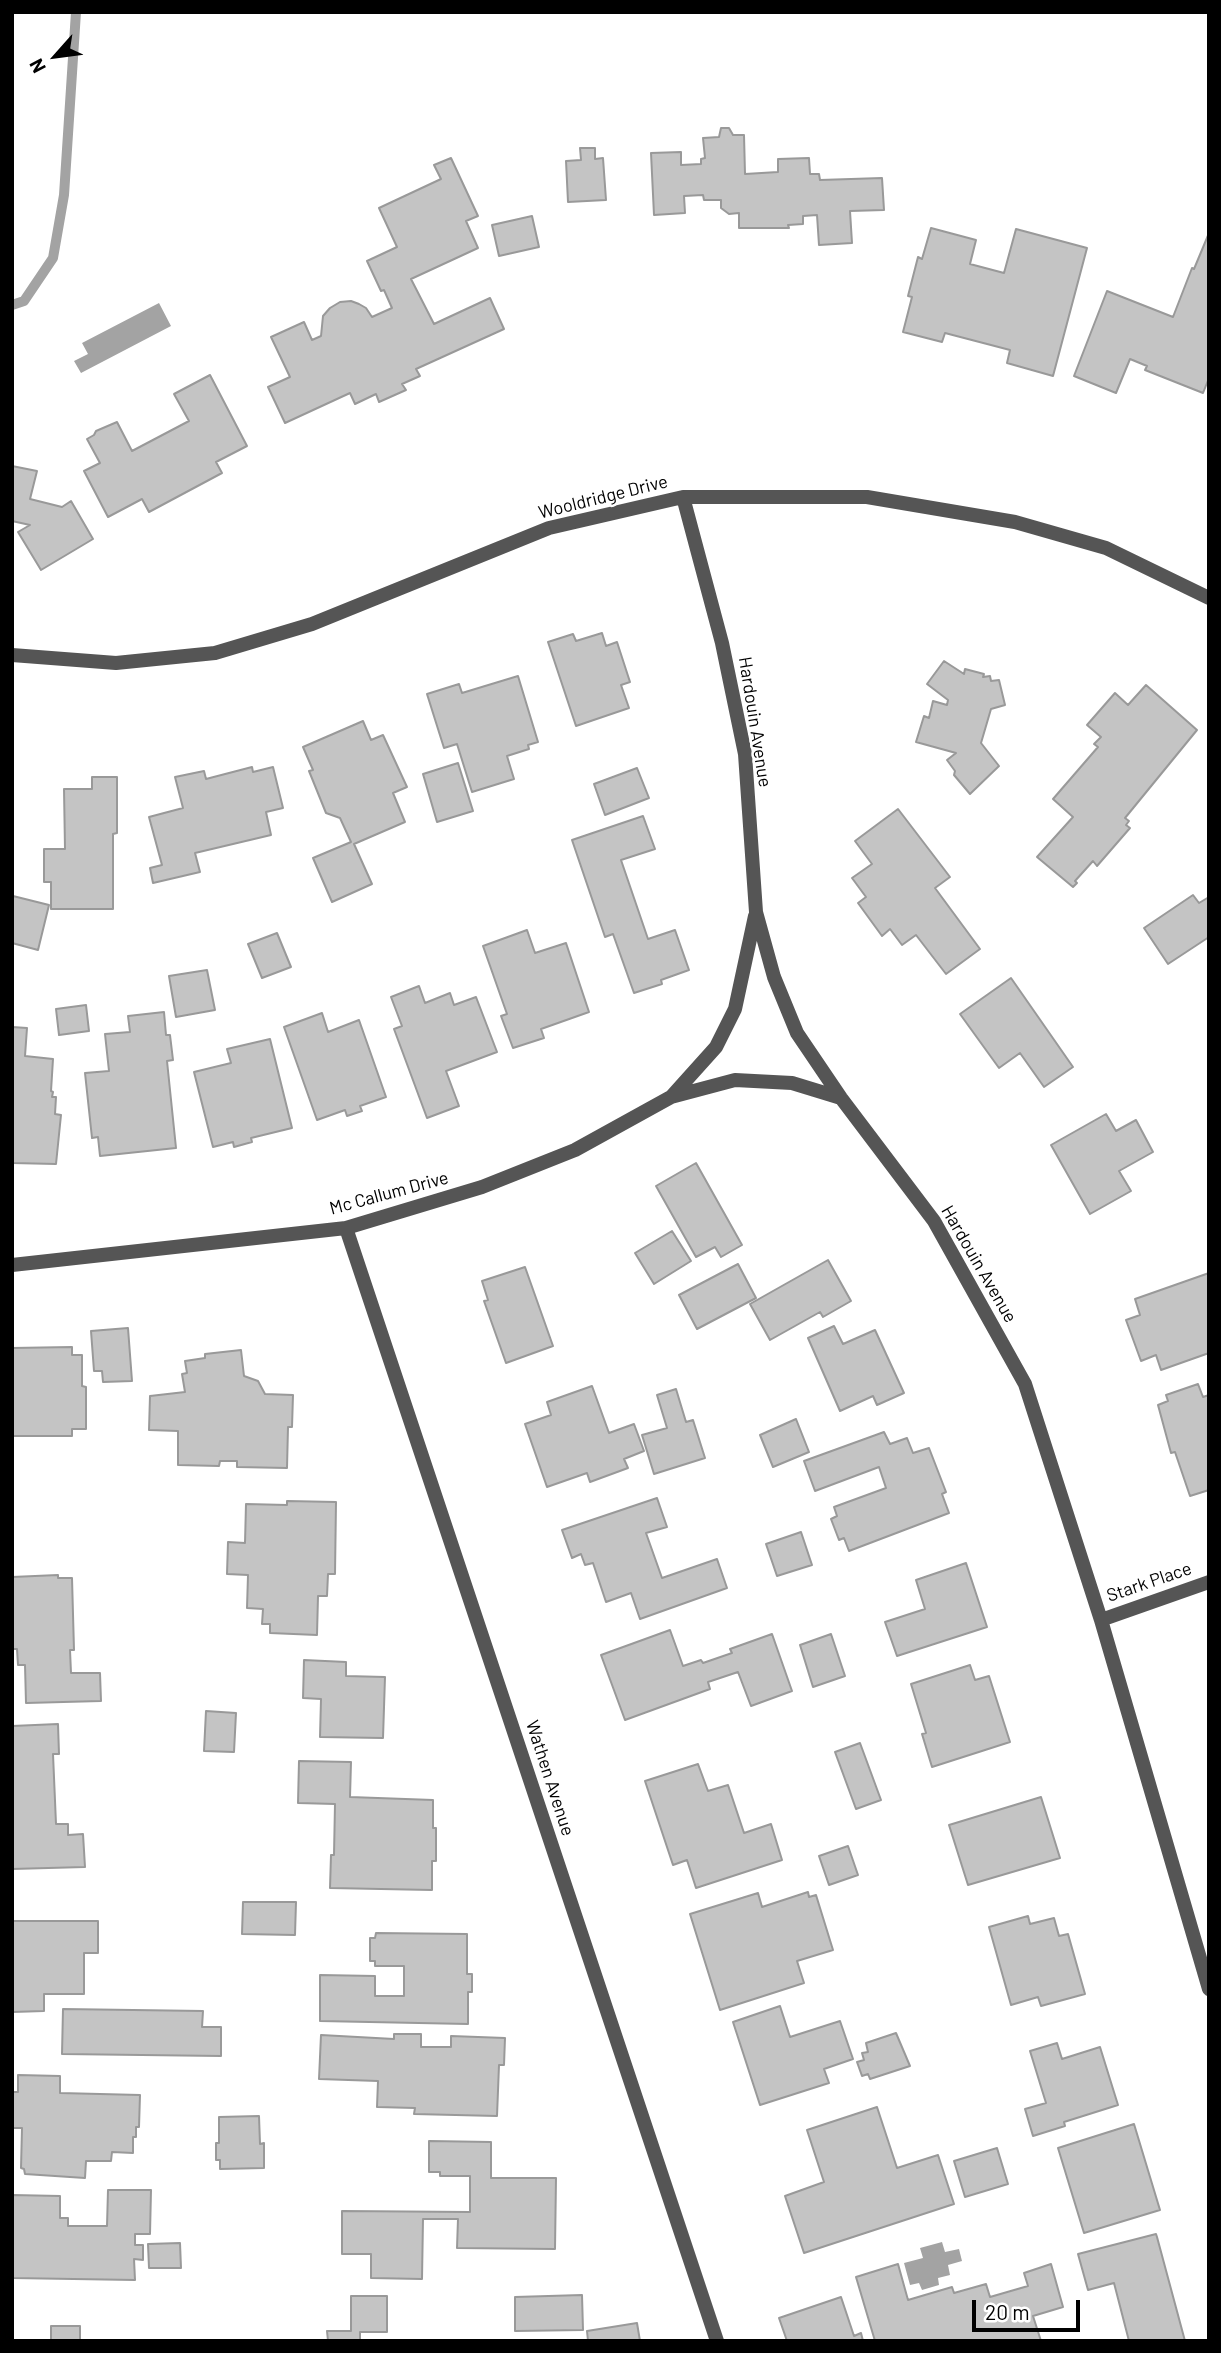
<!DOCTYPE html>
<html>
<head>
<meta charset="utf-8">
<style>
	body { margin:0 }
	#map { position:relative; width:1221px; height:2353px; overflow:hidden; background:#fff; font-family:Barlow,sans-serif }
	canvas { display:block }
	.frame { position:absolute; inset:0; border:14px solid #000; pointer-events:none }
	.north { position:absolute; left:21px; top:21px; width:70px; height:70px; -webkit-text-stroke:5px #fff; paint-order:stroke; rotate:242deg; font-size:19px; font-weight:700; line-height:28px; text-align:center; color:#000 }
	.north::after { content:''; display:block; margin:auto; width:24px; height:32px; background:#000; clip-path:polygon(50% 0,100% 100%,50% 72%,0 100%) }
	.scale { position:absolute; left:972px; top:2300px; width:108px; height:32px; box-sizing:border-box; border:4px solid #000; border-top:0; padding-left:9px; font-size:21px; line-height:24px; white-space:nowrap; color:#000; -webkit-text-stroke:5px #fff; paint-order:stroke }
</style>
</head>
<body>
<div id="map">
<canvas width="1221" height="2353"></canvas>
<div class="frame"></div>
<div class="north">N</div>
<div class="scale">20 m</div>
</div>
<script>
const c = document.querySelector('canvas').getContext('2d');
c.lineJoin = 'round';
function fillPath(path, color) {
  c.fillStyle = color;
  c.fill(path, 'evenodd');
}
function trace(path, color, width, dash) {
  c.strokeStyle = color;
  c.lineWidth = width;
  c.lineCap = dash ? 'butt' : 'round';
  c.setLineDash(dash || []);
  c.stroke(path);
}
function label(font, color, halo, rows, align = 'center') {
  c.font = font + ' Barlow,sans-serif';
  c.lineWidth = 5;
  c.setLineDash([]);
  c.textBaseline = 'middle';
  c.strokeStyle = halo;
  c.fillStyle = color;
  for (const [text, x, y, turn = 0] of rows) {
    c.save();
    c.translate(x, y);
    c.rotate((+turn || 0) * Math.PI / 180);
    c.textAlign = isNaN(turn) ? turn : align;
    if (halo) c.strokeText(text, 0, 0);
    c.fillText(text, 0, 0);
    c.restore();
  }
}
const water = new Path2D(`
	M159 303 171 326 81 373 74 361 88 354 82 343Z
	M942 2242 945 2252 959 2249 962 2261 948 2265 950 2275 938 2278 939 2285 922 2290 919 2283 910 2285 904 2263 923 2258 920 2248Z`);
const stream = new Path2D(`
	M12 305 24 301 53 258 64 195 76 12`);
const building = new Path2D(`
	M721 128H729L733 135H744L745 174 778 172V159L809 158 810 174H819L820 180 882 178 884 210 850 211 852 243 819 245 817 215 803 216V224L788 225 789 228H739V213L729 214 721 208V200H704L703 195 684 196 685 213 654 215 651 153 681 152V165L701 164V159L705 158 703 138 719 137Z
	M580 148H595V159L603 158 606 200 568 202 566 161 581 160Z
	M451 158 478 216 466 221 478 248 411 279 434 324 490 298 504 329 416 369 420 376 402 384 406 390 379 402 376 394 355 404 350 393 285 423 268 387 290 377 271 337 304 322 312 340 321 336 323 316 330 308 340 302 351 301 359 304 366 308 372 317 392 308 384 290 381 291 367 261 397 247 379 208 441 179 434 165Z
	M532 216 539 247 499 256 492 225Z
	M931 228 976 240 970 264 1004 273 1016 229 1087 248 1053 376 1007 363 1010 350 945 333 942 342 903 332 912 297 908 296 918 257 922 259Z
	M1209 233V378L1203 393 1145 370 1147 366 1130 359 1116 393 1074 376 1107 291 1173 317 1192 268 1194 269Z
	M210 375 247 446 216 462 222 473 149 512 142 499 108 517 84 471 100 463 87 439 94 435 96 431 117 422 132 451 189 421 174 394Z
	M12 466 37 471 30 499 62 507 71 501 93 539 41 570 18 532 30 525 12 521Z
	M602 633 606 646 617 642 630 682 621 685 629 708 576 726 548 642 573 634 576 641Z
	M944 661 964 674 965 669 984 674 983 677 990 676 991 681 999 680 1005 705 991 709 981 743 999 766 970 794 954 775 955 771 947 760 956 753 916 742 924 716 929 718 933 701 947 705 948 700 927 684Z
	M518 676 538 742 528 745 529 749 507 756 514 779 472 792 457 744 444 748 427 694 459 684 462 693Z
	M1146 685 1197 730 1125 818 1129 821 1126 825 1130 828 1097 866 1093 861 1075 881 1077 883 1073 887 1037 857 1073 817 1053 799 1098 747 1094 744 1101 737 1087 725 1115 693 1128 705Z
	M363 721 371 740 383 735 407 787 393 793 405 822 354 844 372 884 332 902 313 858 351 842 340 818 326 813 309 771 313 770 303 747Z
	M458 763 473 811 437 822 423 774Z
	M252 767 253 772 273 767 283 808 266 812 271 835 195 853 200 872 153 883 150 868 162 865 149 817 183 808 175 777 204 771 206 779Z
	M637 768 649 798 605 815 594 784Z
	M92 777H117V833L113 834V909H51V882H44V849H65L64 789H92Z
	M898 809 950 877 935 888 980 949 946 974 916 935 902 945 890 929 882 936 858 903 866 897 852 878 872 864 855 841Z
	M643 816 655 849 621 860 648 939 675 930 689 970 661 980 662 984 634 993 613 934 605 937 572 840Z
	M1193 895 1199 903 1209 897V937L1168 964 1144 928Z
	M13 896 49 905 38 950 12 943Z
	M527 930 535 953 566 943 589 1012 541 1029 544 1038 513 1048 501 1016 507 1014 483 946Z
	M277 933 291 967 262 978 248 944Z
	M207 970 215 1010 176 1017 169 976Z
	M1011 978 1073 1067 1044 1087 1020 1053 999 1068 960 1014Z
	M419 986 425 1003 450 993 454 1005 476 997 497 1052 446 1071 459 1106 427 1118 394 1029 402 1026 391 997Z
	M86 1005 89 1031 59 1035 56 1009Z
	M164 1012 166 1035H170L173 1060 167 1061 176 1148 100 1156 98 1137 92 1138 85 1073 109 1071 105 1034 130 1032 128 1016Z
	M322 1013 328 1032 359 1020 386 1097 360 1106 362 1111 347 1116 345 1110 317 1120 284 1027Z
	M12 1027 27 1028 25 1056 53 1059 51 1091 53 1092 52 1097H56L55 1114 61 1115 56 1164 12 1163Z
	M270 1039 292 1128 251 1138 252 1142 234 1147 233 1142 213 1147 194 1072 231 1063 227 1049Z
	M1106 1114 1116 1131 1136 1120 1153 1152 1119 1171 1131 1191 1090 1214 1051 1145Z
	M696 1163 742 1245 721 1257 715 1247 696 1257 656 1186Z
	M672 1231 691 1261 654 1284 635 1253Z
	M828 1260 851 1301 823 1317 820 1312 770 1340 750 1304Z
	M738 1264 756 1298 697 1329 679 1295Z
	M525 1267 553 1346 506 1363 484 1301 488 1300 482 1281Z
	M1209 1273V1353L1161 1370 1156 1355 1141 1361 1126 1320 1140 1315 1135 1299Z
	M834 1326 843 1344 875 1330 904 1393 877 1405 873 1396 840 1411 808 1338Z
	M128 1328 132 1381 103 1382 102 1371H94L91 1331Z
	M72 1347V1355H82V1386L86 1387V1429H72V1436H12V1348Z
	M241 1350 244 1376 258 1381 265 1394 293 1395 292 1427H288L287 1468 237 1467V1461H220L219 1466 178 1465V1431L149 1430 150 1396 185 1392 182 1374 187 1373 185 1361 205 1358V1354Z
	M1198 1384 1203 1397 1209 1395V1490L1190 1496 1175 1452 1171 1453 1158 1405 1168 1401 1166 1395Z
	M592 1386 609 1433 634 1424 644 1451 624 1459 628 1468 590 1482 587 1473 547 1487 525 1424 551 1415 547 1402Z
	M676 1389 686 1422 693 1420 705 1458 654 1474 642 1435 667 1428 657 1395Z
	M796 1419 809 1452 773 1467 760 1435Z
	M884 1432 890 1444 907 1438 913 1453 929 1448 946 1492 942 1494 949 1513 849 1551 844 1538 839 1540 831 1519 837 1516 834 1507 886 1488 879 1467 815 1491 804 1461Z
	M657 1498 667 1527 646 1533 662 1578 717 1559 727 1588 640 1619 631 1593 606 1602 593 1563 585 1565 581 1554 572 1558 562 1530Z
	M287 1501 336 1502 335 1574H328L327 1596H318L317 1635 270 1633V1624H262L263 1609 247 1608 248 1575 227 1574 228 1542 245 1543 246 1504 287 1505Z
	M801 1532 812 1565 777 1576 766 1544Z
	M966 1563 987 1627 897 1656 885 1622 925 1609 916 1580Z
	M58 1575V1578H72L74 1650H70L71 1673H100L101 1701 26 1703 25 1665H18L17 1649H12V1577Z
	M670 1630 683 1666 701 1660 703 1663 732 1653 730 1649 772 1634 792 1691 751 1706 738 1672 708 1682 710 1689 625 1720 601 1655Z
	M831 1634 845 1676 813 1687 800 1645Z
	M304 1660 346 1662V1676L385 1677 383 1738 320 1737 321 1699 303 1698Z
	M970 1665 975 1680 989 1676 1010 1742 932 1767 922 1734 926 1733 911 1684Z
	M206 1711 236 1713 234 1752 204 1751Z
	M58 1724 59 1754H53L56 1824H68V1835L83 1834 85 1867 12 1869V1726Z
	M860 1743 881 1800 856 1809 835 1752Z
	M299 1761 351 1762 350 1797 433 1800V1828H436V1861H432V1890L330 1888 331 1855H334L335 1804 298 1803Z
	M698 1764 708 1791 728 1785 744 1833 771 1824 782 1860 696 1888 687 1860 673 1865 645 1781Z
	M1041 1797 1060 1858 968 1885 949 1825Z
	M848 1846 858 1875 829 1885 819 1856Z
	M808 1892 809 1897 816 1895 833 1950 797 1961 804 1983 720 2010 690 1914 758 1893 762 1907Z
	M243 1902H296L295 1935 242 1934Z
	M1028 1916 1030 1924 1054 1918 1059 1936 1068 1934 1085 1994 1041 2006 1038 1997 1011 2005 989 1927Z
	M12 1921H98V1953H84V1994H44V2011L12 2012Z
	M376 1933 467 1934V1974H472V1992H468V2024L320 2021V1975L375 1976V1996H404V1966H375V1961H370V1938H375Z
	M780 2006 790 2037 840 2021 853 2059 824 2069 829 2083 760 2105 733 2022Z
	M63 2009 203 2011 202 2027H221V2056L62 2054Z
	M896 2033 910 2066 870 2079 868 2074 862 2076 857 2062 864 2060 862 2053 868 2052 866 2043Z
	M394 2034H421V2047H451V2036L505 2038 504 2065H499L497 2116 414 2114 415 2108 377 2107 378 2081 319 2079 321 2035 394 2039Z
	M1057 2043 1062 2059 1100 2047 1118 2105 1064 2122 1065 2126 1033 2136 1025 2109 1046 2103 1030 2051Z
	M18 2075 60 2076V2093L140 2095 139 2127H136V2137H133V2153L112 2152 111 2161H86L85 2178 25 2174 24 2169 21 2168 22 2128H12V2092H18Z
	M877 2107 897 2168 938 2155 954 2204 804 2253 785 2196 824 2182 807 2130Z
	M259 2116 260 2144 264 2143V2168L220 2169V2160H216V2143H219V2117Z
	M1134 2124 1160 2210 1084 2233 1058 2148Z
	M429 2141 491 2142V2178H556L555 2249 457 2248 458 2219H423L422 2279 371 2278V2254H342V2211L470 2212V2176H440V2172H429Z
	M997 2148 1008 2184 965 2197 954 2161Z
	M108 2190H151L150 2234H135V2245H143V2260L134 2259 135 2280 12 2278V2195L60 2196V2218H68V2226H107Z
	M1156 2234 1157 2237 1185 2341H1129L1114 2283 1088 2290 1078 2254Z
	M180 2243 181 2268H149L148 2244Z
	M898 2264 908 2300 952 2287 954 2293 986 2284 990 2297 1028 2286 1024 2273 1051 2264 1063 2307 1033 2316 1041 2341H875L856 2277Z
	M582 2295 583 2330 515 2331V2297Z
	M351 2296H387V2332H360V2341H328L327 2331H351Z
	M841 2297 854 2336 861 2333 863 2341H787L779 2318Z
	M637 2323 640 2341H588L587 2331Z
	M51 2326H80V2340L89 2341H17L51 2340Z`);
const street = new Path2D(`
	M683 497 722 643 745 754 756 912 774 977 797 1033 841 1098 934 1221 1025 1384 1101 1620 1209 1989
	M12 655 116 663 215 653 312 624 549 528 683 497H867L1015 522 1106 548 1209 598
	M672 1096 716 1047 735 1009 755 916
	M346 1228 717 2341
	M12 1265 346 1228 482 1187 575 1150 671 1097 735 1080 792 1083 841 1098
	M1101 1620 1209 1582`);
const streetNames = [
	["Wooldridge Drive",603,497,-14],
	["Hardouin Avenue",755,722,81],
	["Mc Callum Drive",389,1193,-15],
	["Hardouin Avenue",979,1264,60],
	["Stark Place",1149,1582,-19],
	["Wathen Avenue",550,1778,72]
];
fillPath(water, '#a3a3a3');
trace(stream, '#a3a3a3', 10);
fillPath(building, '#c4c4c4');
trace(building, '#999', 2);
trace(street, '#555', 14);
label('18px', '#000', '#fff', streetNames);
</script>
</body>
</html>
